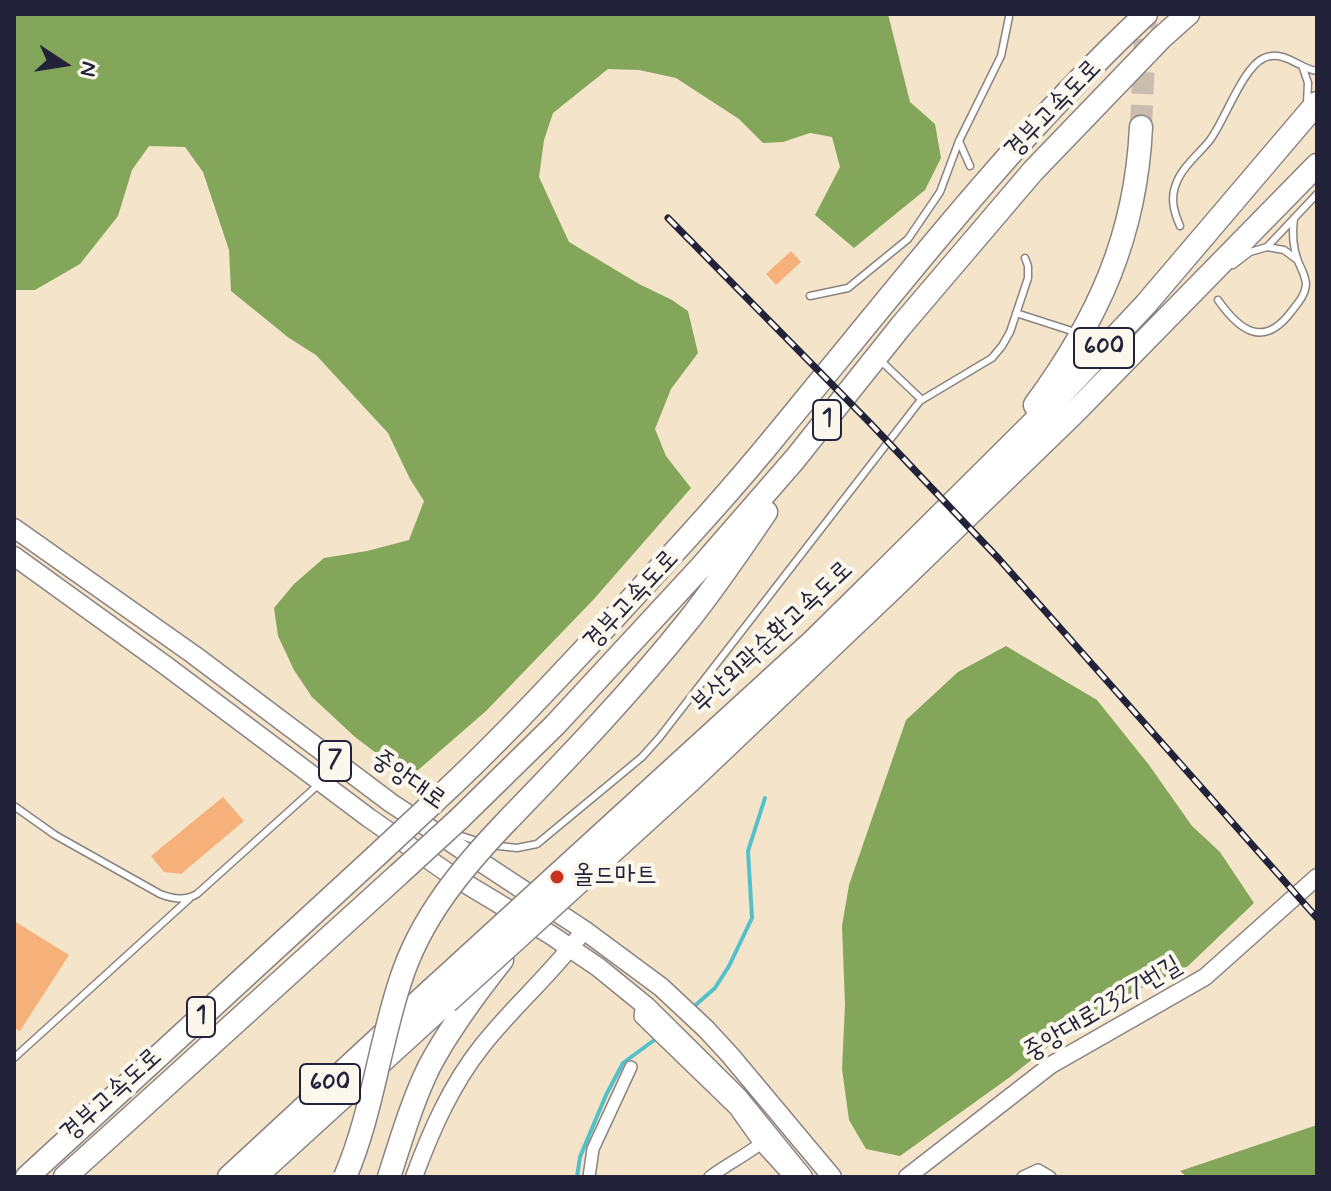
<!DOCTYPE html>
<html>
<head>
<meta charset="utf-8">
<style>
	body { margin:0 }
	#map { position:relative; width:1331px; height:1191px; overflow:hidden; background:#f4e4ca; font-family:Mynerve,sans-serif }
	canvas { display:block }
	.frame { position:absolute; inset:0; border:16px solid #22223b; pointer-events:none }
	.north { position:absolute; left:24px; top:24px; width:80px; height:80px; -webkit-text-stroke:6px #fbf7ec; paint-order:stroke; rotate:102deg; font-size:22px; font-weight:700; line-height:32px; text-align:center; color:#22223b }
	.north::after { content:''; display:block; margin:auto; width:28px; height:36px; background:#22223b; clip-path:polygon(50% 0,100% 100%,50% 72%,0 100%) }
</style>
</head>
<body>
<div id="map">
<canvas width="1331" height="1191"></canvas>
<div class="frame"></div>
<div class="north">N</div>
</div>
<script>
const c = document.querySelector('canvas').getContext('2d');
c.lineJoin = 'round';
function fillPath(path, color) {
  c.fillStyle = color;
  c.fill(path, 'evenodd');
}
function trace(path, color, width, dash) {
  c.strokeStyle = color;
  c.lineWidth = width;
  c.lineCap = dash ? 'butt' : 'round';
  c.setLineDash(dash || []);
  c.stroke(path);
}
function label(font, color, halo, rows, align = 'center') {
  c.font = font + ' Mynerve,"Poor Story",sans-serif';
  c.lineWidth = 8;
  c.setLineDash([]);
  c.textBaseline = 'middle';
  c.strokeStyle = halo;
  c.fillStyle = color;
  for (const [text, x, y, turn = 0] of rows) {
    c.save();
    c.translate(x, y);
    c.rotate((+turn || 0) * Math.PI / 180);
    c.textAlign = isNaN(turn) ? turn : align;
    if (halo) c.strokeText(text, 0, 0);
    c.fillText(text, 0, 0);
    c.restore();
  }
}
const forest = new Path2D(`
	M14 14H888L910 102 935 124 941 158 925 190 854 248 815 215 840 167 832 137 810 133 783 142 763 143 739 119 676 78 639 70 608 69 553 113 544 140 539 177 569 242 639 284 672 300 688 311 698 353 671 389 655 429 666 456 691 488 594 599 486 711 417 771 404 774 355 737 312 697 294 670 278 636 274 608 294 584 324 558 367 551 409 540 424 501 410 479 388 433 316 355 289 338 231 291 229 250 203 172 185 147 149 146 132 170 118 216 80 264 35 290H14Z
	M1006 646 1097 700 1149 765 1192 826 1220 852 1254 903 1188 966 1092 1012 1010 1077 900 1156 866 1149 849 1120 842 1069 845 1005 842 926 849 885 906 720 958 672Z
	M1317 1125V1177H1187L1180 1171Z`);
const stream = new Path2D(`
	M691 1009 715 988 729 966 752 918 748 851 765 798
	M577 1177 580 1157 606 1095 623 1063 657 1038`);
const building = new Path2D(`
	M791 251 801 262 776 285 766 274Z
	M223 797 244 821 181 874 164 872 151 856Z
	M14 921 69 955 20 1031 14 1028Z`);
const highwayTunnel = new Path2D(`
	M1141 127 1146 14`);
const lane = new Path2D(`
	M1303 68 1308 83 1307 103
	M959 141 970 166
	M1180 226C1174 212 1170 199 1176 184 1182 167 1199 154 1210 140 1225 120 1243 67 1264 58 1283 49 1300 69 1317 71
	M1267 247 1284 250 1296 259
	M1233 265 1250 252 1267 247 1317 194
	M810 296 848 288 908 239 940 192 959 141 1001 56 1009 17
	M1218 300C1239 330 1263 349 1291 312 1297 304 1305 296 1306 285 1306 276 1301 269 1298 261 1293 248 1292 233 1294 218
	M1016 313 1078 333
	M881 361 922 400
	M14 806 55 835 160 894C173 899 185 901 197 894L338 767
	M452 833 480 842
	M490 845 517 848 537 844 642 757 659 738 920 401 992 358 1002 346 1010 332 1028 278V266L1025 258
	M14 1058 189 899`);
const street = new Path2D(`
	M642 1002 640 1017 735 1109 760 1144 790 1177
	M589 1177 593 1149 631 1067
	M710 1177C726 1165 744 1156 760 1144
	M1023 1177 1038 1170 1050 1177`);
const secondary = new Path2D(`
	M414 1177C431 1131 451 1085 482 1046 514 1005 554 972 584 930
	M907 1177 1051 1065 1205 977 1317 877`);
const primary = new Path2D(`
	M14 528 194 655 391 803 584 930 661 987 706 1029 730 1055 832 1177
	M14 556 165 665 369 818 448 873 551 935 598 967 646 1006 738 1097 803 1177`);
const highway = new Path2D(`
	M1035 405C1098 319 1136 236 1141 127
	M876 579 1056 400 1146 304 1317 103
	M893 588 1074 413 1317 165
	M435 801C498 743 555 681 613 619 669 558 726 497 778 433 896 290 1010 141 1146 14
	M459 819 555 725 702 566 795 459 901 326 1033 171 1161 38 1188 14
	M508 820C570 756 632 691 688 621 716 586 741 549 766 512
	M27 1177 375 857
	M65 1177 399 874
	M229 1177 431 990
	M255 1177 447 1002
	M389 1177C401 1140 412 1102 429 1067 449 1029 475 994 502 960`);
const rail = new Path2D(`
	M668 218 870 423 999 559 1317 918`);
const highwayBridge = new Path2D(`
	M375 857 435 801
	M399 874 459 819
	M431 990 813 641 876 579
	M447 1002 691 780 893 588
	M345 1177C372 1114 379 1046 400 982 420 918 462 868 508 820`);
const markers = [
	[557,877,8,"#c8321e"]
];
const shields = [
	[1104,348,60],
	[827,420,28],
	[335,761,32],
	[201,1017,28],
	[330,1084,60]
];
const shieldNames = [
	["600",1104,348],
	["1",827,420],
	["7",335,761],
	["1",201,1017],
	["600",330,1084]
];
const streetNames = [
	["경부고속도로",1054,110,-46],
	["경부고속도로",632,601,-47],
	["부산외곽순환고속도로",773,638,-43],
	["중앙대로",408,781,35],
	["중앙대로2327번길",1103,1010,-31],
	["경부고속도로",112,1096,-42]
];
const poiNames = [
	["올드마트",573,877]
];
fillPath(forest, '#84a65b');
trace(stream, '#54c1ca', 4);
fillPath(building, '#f6b17a');
trace(highwayTunnel, '#cabdad', 22, [22, 11]);
trace(lane, '#8b8382', 9);
trace(street, '#8b8382', 14);
trace(secondary, '#8b8382', 19);
trace(primary, '#8b8382', 21);
trace(highway, '#8b8382', 25);
trace(lane, '#fff', 6);
trace(street, '#fff', 11);
trace(secondary, '#fff', 16);
trace(primary, '#fff', 18);
trace(highway, '#fff', 22);
trace(rail, '#22223b', 7);
trace(rail, '#fbf7ec', 4, [12]);
trace(highwayBridge, '#8b8382', 25, []);
trace(highwayBridge, '#fff', 22);
for (const [x, y, r, color] of markers) {
  const dot = new Path2D();
  dot.arc(x, y, r, 0, 2 * Math.PI);
  c.fillStyle = color;
  c.fill(dot);
  trace(dot, '#fbf7ec', 3);
}
for (const [x, y, w] of shields) {
  const box = new Path2D();
  box.roundRect(x - w / 2, y - 20, w, 40, 6);
  c.fillStyle = '#fbf7ec';
  c.fill(box);
  trace(box, '#22223b', 2);
}
label('bold 24px', '#22223b', null, shieldNames);
label('26px', '#22223b', '#fbf7ec', streetNames);
label('26px', '#22223b', '#fbf7ec', poiNames, 'left');
</script>
</body>
</html>
